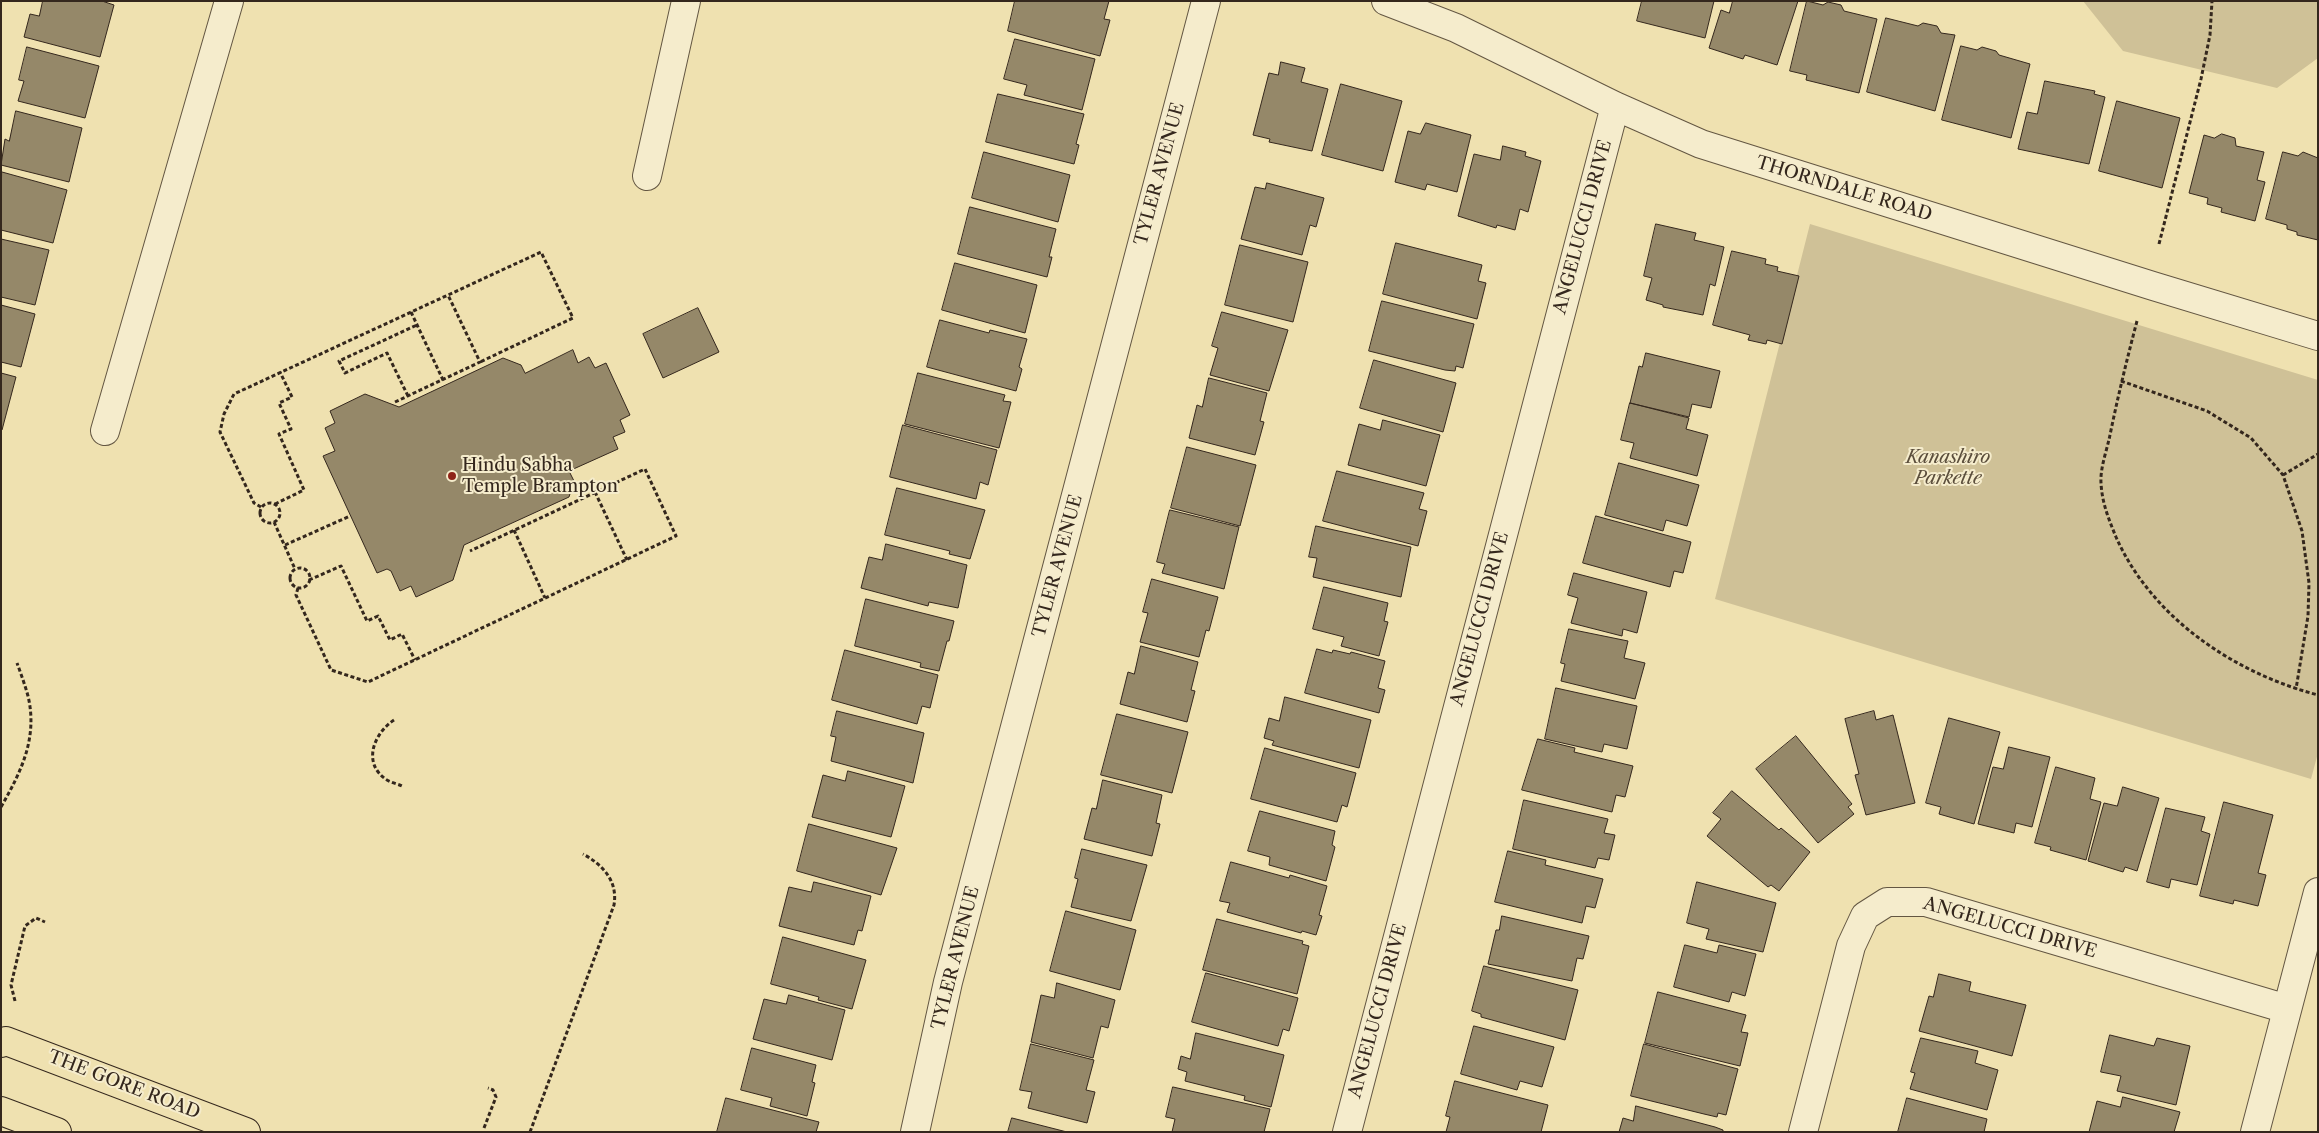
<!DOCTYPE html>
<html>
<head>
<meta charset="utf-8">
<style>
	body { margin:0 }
	#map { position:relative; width:2319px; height:1133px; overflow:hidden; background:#efe1b0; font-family:"Libre Caslon Text",serif }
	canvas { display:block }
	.frame { position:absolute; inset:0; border:2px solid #34271d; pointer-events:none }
</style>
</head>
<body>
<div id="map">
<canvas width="2319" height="1133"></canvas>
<div class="frame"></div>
</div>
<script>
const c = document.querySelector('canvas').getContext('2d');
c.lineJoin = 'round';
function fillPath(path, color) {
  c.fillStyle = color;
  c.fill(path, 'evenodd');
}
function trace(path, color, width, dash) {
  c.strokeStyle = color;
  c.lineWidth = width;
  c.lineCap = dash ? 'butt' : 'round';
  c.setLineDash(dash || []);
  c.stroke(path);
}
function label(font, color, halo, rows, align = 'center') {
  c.font = font + ' "Libre Caslon Text",serif';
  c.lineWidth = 4;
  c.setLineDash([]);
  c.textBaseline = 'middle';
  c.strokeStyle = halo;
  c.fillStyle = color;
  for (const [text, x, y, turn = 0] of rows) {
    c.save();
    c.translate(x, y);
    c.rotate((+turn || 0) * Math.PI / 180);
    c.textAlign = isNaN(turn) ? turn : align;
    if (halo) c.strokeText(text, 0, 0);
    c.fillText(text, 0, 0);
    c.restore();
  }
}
const green = new Path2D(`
	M2083 1H2318V58L2277 88 2123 51Z
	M1810 224 2318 380V753L2311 779 1715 599Z`);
const building = new Path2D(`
	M43 1H102L114 5 100 57 24 37 30 14 39 16Z
	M1015 1H1109L1104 19 1110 20 1100 56 1008 31Z
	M1642 1H1714L1705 38 1637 21Z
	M1733 1H1798L1777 65 1745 55 1743 59 1709 48 1721 10 1729 13Z
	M1807 1 1823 5 1828 2 1841 5 1844 11 1877 19 1859 93 1806 80 1807 75 1790 71Z
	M1886 18 1918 26 1923 23 1937 26 1941 33 1955 35 1935 111 1867 92Z
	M1015 39 1095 59 1082 110 1024 95 1027 85 1004 79Z
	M1961 46 1977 50 1982 47 1996 51 1999 55 2030 64 2011 138 1942 120Z
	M27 47 99 66 85 118 18 101 24 81 19 80Z
	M1281 62 1305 68 1301 82 1328 89 1312 151 1269 142 1270 139 1253 135 1269 73 1278 75Z
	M2045 81 2095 91 2094 94 2105 97 2089 164 2018 149 2027 112 2037 114Z
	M1341 84 1402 101 1383 171 1322 155Z
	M998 94 1084 114 1076 144 1079 145 1074 164 986 142Z
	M2117 101 2180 118 2162 188 2099 171Z
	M16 111 82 128 69 182 1 165 5 139 9 141Z
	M1426 123 1471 135 1457 192 1427 184 1425 190 1395 182 1408 131 1420 134Z
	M2222 134 2235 138 2236 146 2264 152 2257 180 2265 182 2255 221 2221 212 2222 208 2207 204 2208 198 2189 193 2204 135 2214 138Z
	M1503 146 1526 152 1525 156 1541 161 1528 212 1520 209 1515 230 1497 225 1496 228 1458 216 1474 154 1500 160Z
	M984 152 1070 175 1058 222 972 198Z
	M2283 152 2298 156 2303 152 2318 158V240L2297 235V232L2287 229V225L2266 219Z
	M2 172 67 190 53 243 1 230Z
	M1267 183 1324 198 1316 227 1310 225 1302 255 1241 239 1255 187 1265 189Z
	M970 207 1056 229 1049 257H1052L1047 277 958 254Z
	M1656 224 1696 233 1694 240 1724 247 1715 286 1710 284 1703 315 1663 307V305L1646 300 1652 278 1644 276Z
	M1 239 49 250 35 305 1 297Z
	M1396 243 1482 265 1478 281 1486 283 1477 319 1383 294Z
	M1240 245 1308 262 1293 322 1225 305Z
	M1732 251 1766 259 1765 264 1778 267 1777 271 1799 276 1782 344 1767 340 1766 344 1748 340 1750 335 1713 325Z
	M955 263 1037 285 1025 333 942 310Z
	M1382 301 1474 324 1463 368 1456 366 1455 371 1445 370 1369 351Z
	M1 305 35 314 21 367 1 362Z
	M698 308 719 352 663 378 643 334Z
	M1222 312 1288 330 1269 391 1210 375 1218 348 1212 346Z
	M940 320 989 333 990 330 1027 339 1019 367 1022 369 1016 391 927 367Z
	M573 350 578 363 589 357 595 368 606 363 630 415 620 420 625 432 613 437 618 449 569 471 574 481 569 497 464 545 453 580 416 597 411 586 400 591 391 571 387 569 377 573 323 456 335 451 325 428 335 423 330 411 365 394 399 407 503 358 521 365 525 373Z
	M1646 353 1720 371 1711 408 1692 404 1689 417 1630 403 1639 366 1642 367Z
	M1374 360 1456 383 1443 432 1360 408Z
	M1 373 16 377 2 430 1 429Z
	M918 373 1005 395 1003 401 1011 402 999 448 905 424Z
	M1209 378 1267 393 1260 421 1264 422 1255 455 1189 438 1197 405 1202 407Z
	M1630 403 1689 418 1686 429 1708 435 1697 476 1630 458 1634 443 1621 440Z
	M1383 420 1440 435 1426 486 1348 465 1359 424 1380 430Z
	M903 425 997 450 988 485 980 482 976 499 890 477Z
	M1187 447 1256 465 1240 526 1171 508Z
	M1619 463 1699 485 1687 526 1666 520 1663 531 1605 515Z
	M1337 471 1424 493 1419 509 1427 511 1418 546 1323 521Z
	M897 488 985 510 970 559 949 554 950 551 885 535Z
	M1170 510 1239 527 1224 589 1162 573 1165 564 1157 562Z
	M1596 516 1691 542 1683 573 1674 571 1670 587 1583 563Z
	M1316 526 1411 547 1401 597 1313 577 1317 558 1309 557Z
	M886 544 967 565 958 608 929 602 928 606 861 588 869 557 882 560Z
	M1574 573 1647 592 1637 633 1623 629 1622 636 1571 623 1578 598 1568 595Z
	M1152 579 1218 597 1209 631 1206 630 1199 657 1140 642 1148 613 1143 612Z
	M1324 587 1388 603 1384 621 1388 622 1379 656 1341 646 1344 637 1313 629Z
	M866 599 954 621 949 641H947L939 671 920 667 921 663 855 646Z
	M1569 629 1628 641 1624 658 1645 663 1635 699 1561 681 1565 664 1561 663Z
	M1141 646 1198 662 1191 690 1195 691 1187 722 1120 704 1128 672 1134 674Z
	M1317 649 1332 653 1333 650 1350 654 1351 652 1385 661 1378 688 1385 690 1379 713 1305 693Z
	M845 650 938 675 930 708 922 706 917 724 832 700Z
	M1556 688 1637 706 1627 749 1604 744 1602 752 1545 739Z
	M1285 697 1371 720 1359 768 1272 745 1274 741 1264 738 1269 718 1279 721Z
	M837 711 924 733 913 783 831 761 836 737 831 736Z
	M1874 711 1876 720 1893 715 1915 803 1866 815 1855 775 1859 774 1845 719Z
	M1117 714 1188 732 1172 793 1101 775Z
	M1949 718 2000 732 1974 824 1939 814 1941 807 1926 803Z
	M1796 736 1852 804 1848 807 1854 814 1818 843 1756 769Z
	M1538 739 1575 748 1574 752 1633 766 1625 797 1616 795 1612 812 1522 790Z
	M2009 747 2050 757 2032 827 2016 823 2014 833 1978 824 1993 767 2003 769Z
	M1265 748 1356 773 1347 807 1342 805 1337 822 1251 799Z
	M2056 767 2095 778 2090 799 2101 802 2086 860 2050 850 2051 847 2035 843Z
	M848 771 905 786 891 837 812 817 823 775 845 781Z
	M1103 780 1162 795 1156 823 1160 824 1152 856 1084 839 1092 808 1096 809Z
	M2123 787 2159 798 2137 871 2125 867 2123 872 2088 861 2104 803 2117 806Z
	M1732 791 1779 830 1781 828 1810 852 1779 891 1771 885 1768 887 1707 836 1721 819 1713 813Z
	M1524 800 1608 819 1604 833 1615 835 1609 860 1598 858 1595 868 1513 849Z
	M2224 802 2273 815 2258 873 2266 875 2258 906 2234 900 2233 904 2200 896Z
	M2166 808 2205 817 2201 831 2210 834 2197 885 2171 879 2169 888 2147 882Z
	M1260 811 1335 831 1332 845 1335 847 1326 881 1269 865 1270 857 1248 851Z
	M809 824 897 848 881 895 797 871Z
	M1082 849 1147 865 1131 921 1071 907 1078 879 1075 878Z
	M1508 851 1546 860 1545 865 1603 879 1595 908 1586 906 1582 923 1495 902Z
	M1231 862 1289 878 1290 875 1327 886 1319 915 1322 916 1316 935 1302 931 1301 933 1227 912 1230 903 1220 901Z
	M814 882 871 896 862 931 858 930 854 945 779 926 789 887 811 892Z
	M1697 882 1776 903 1763 952 1706 939 1709 929 1687 923Z
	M1066 911 1136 930 1120 990 1050 971Z
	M1502 916 1589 936 1583 959 1577 958 1572 981 1488 964 1496 930H1499Z
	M1217 919 1303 941 1302 944 1309 946 1297 994 1203 970Z
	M783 937 866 960 852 1009 818 1000 819 997 771 984Z
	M1685 945 1717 953 1719 945 1756 954 1745 996 1732 992 1729 1002 1674 987Z
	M1484 966 1578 990 1565 1040 1481 1017V1014L1472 1011Z
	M1206 973 1298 998 1289 1031 1283 1029 1278 1046 1192 1022Z
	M1939 974 1971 982 1969 991 2026 1005 2012 1056 1919 1031 1929 996 1933 997Z
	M1057 983 1115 1000 1108 1028 1101 1026 1093 1058 1031 1042 1041 995 1054 998Z
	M1658 992 1746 1015 1741 1032 1748 1033 1740 1066 1645 1043Z
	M789 995 845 1010 832 1060 753 1039 764 999 786 1004Z
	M1474 1026 1554 1047 1542 1087 1520 1081 1517 1090 1461 1074Z
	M1196 1033 1284 1055 1271 1107 1244 1100 1245 1096 1185 1081 1187 1072 1178 1069 1181 1056 1190 1059Z
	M2110 1035 2154 1046 2157 1038 2190 1046 2176 1105 2117 1091 2121 1076 2101 1072Z
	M1921 1038 1978 1051 1975 1063 1998 1070 1987 1110 1910 1089 1915 1073 1911 1072Z
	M1031 1044 1094 1060 1086 1090 1095 1092 1087 1123 1028 1108 1032 1092 1020 1090Z
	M1644 1044 1738 1069 1726 1115 1718 1113 1717 1117 1704 1114 1631 1096Z
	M752 1048 816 1065 812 1082 815 1083 807 1116 770 1106 772 1098 741 1090Z
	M1455 1081 1548 1105 1541 1132H1446L1450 1117 1446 1116Z
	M1173 1087 1270 1109 1264 1132H1172L1175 1119 1166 1117Z
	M2123 1097 2180 1112 2174 1132H2089L2097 1101 2120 1107Z
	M726 1098 819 1122 816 1132H717Z
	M1907 1098 1987 1119 1984 1132H1898Z
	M1636 1106 1715 1127 1723 1130V1132H1619L1623 1118 1633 1121Z
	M1012 1118 1067 1132H1008Z`);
const path = new Path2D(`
	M2159 244 2201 79 2210 35 2212 1
	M411 312 443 380
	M2137 321C2127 359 2118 396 2110 435 2107 450 2100 468 2101 483 2102 503 2109 520 2116 537 2152 618 2234 673 2318 695
	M2121 381 2207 411 2251 438 2283 475 2302 531 2309 583 2308 616 2296 689
	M408 396 387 353 345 373 339 361 417 325
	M395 402 480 362 448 295
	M2283 475 2318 454
	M595 492 627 560
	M260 513a10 10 0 1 1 20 0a10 10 0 1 1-20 0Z
	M275 504 304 490 279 434 291 429 279 403 292 397 280 372
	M261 507 254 503 220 432 224 414 234 394 541 252 573 318 480 362
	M274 522 295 569
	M514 530 545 598
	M285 545 350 516
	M290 578a10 10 0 1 1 20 0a10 10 0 1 1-20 0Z
	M309 580 341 566 367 621 378 616 390 640 402 634 415 660
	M298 588 296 595 331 670 368 682 676 536 645 469 470 551
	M394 720C373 734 362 764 387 780 392 783 398 784 402 786
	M1 807C21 772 38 738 28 696 25 685 21 674 17 663
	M15 1001 11 985 25 926 36 918 45 922
	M484 1128 496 1097 493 1090 488 1088
	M530 1132 614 905C618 881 603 865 583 854`);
const minor = new Path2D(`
	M1386 1 1456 28 1615 106 1701 144 2153 286 2318 336
	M647 176 686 1
	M105 431 229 1
	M915 1132 948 982 1206 1
	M1347 1132 1615 106
	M1803 1132 1851 946 1865 916 1887 902H1926L2287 1009
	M2255 1132 2318 892`);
const major = new Path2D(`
	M1 1043 6 1041 246 1132
	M1 1111 57 1132`);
const markers = [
	[452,476,5,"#8f2418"]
];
const streetNames = [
	["TYLER AVENUE",1160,174,-75],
	["THORNDALE ROAD",1844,189,17],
	["ANGELUCCI DRIVE",1583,227,-75],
	["TYLER AVENUE",1058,566,-75],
	["ANGELUCCI DRIVE",1480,619,-75],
	["ANGELUCCI DRIVE",2010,928,16],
	["TYLER AVENUE",956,958,-76],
	["ANGELUCCI DRIVE",1378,1011,-75],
	["THE GORE ROAD",124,1085,21]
];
const parkNames = [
	["Kanashiro",1948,458],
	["Parkette",1948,479]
];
const poiNames = [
	["Hindu Sabha",462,466],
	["Temple Brampton",462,487]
];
fillPath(green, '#cfc197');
fillPath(building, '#958869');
trace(building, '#34271d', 1);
trace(minor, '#635642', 30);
trace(major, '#34271d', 30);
trace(path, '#34271d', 3, [4, 2.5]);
trace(minor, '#f5eccc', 28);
trace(major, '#efe1b0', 28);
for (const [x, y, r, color] of markers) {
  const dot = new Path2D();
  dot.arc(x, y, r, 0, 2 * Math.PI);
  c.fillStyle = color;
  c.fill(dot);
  trace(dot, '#f5eccc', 2);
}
label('18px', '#34271d', '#f5eccc', streetNames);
label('italic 18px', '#5b4e3c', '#f5eccc', parkNames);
label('18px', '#34271d', '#f5eccc', poiNames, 'left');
</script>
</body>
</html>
